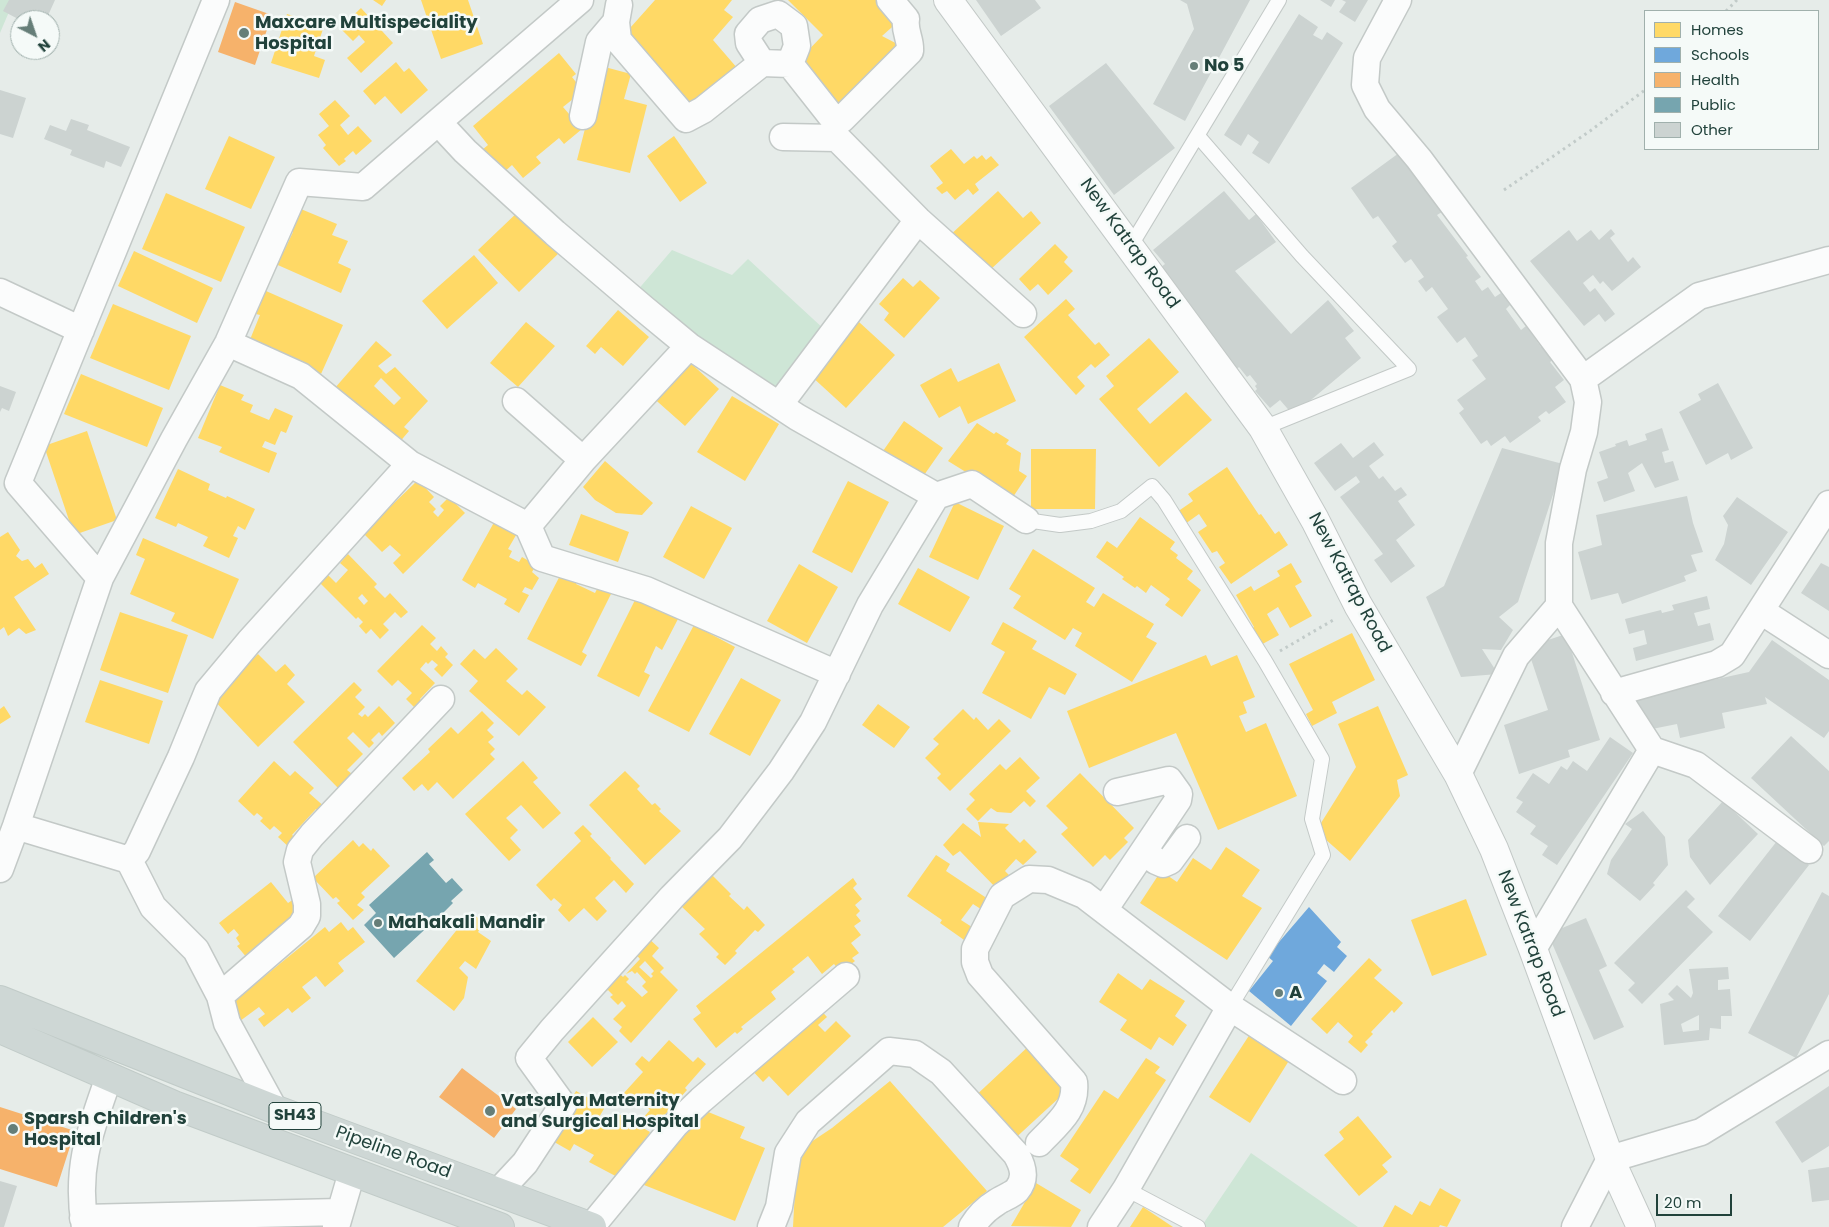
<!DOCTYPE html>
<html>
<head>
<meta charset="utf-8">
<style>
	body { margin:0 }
	#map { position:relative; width:1829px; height:1227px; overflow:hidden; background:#e6ece9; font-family:Poppins,sans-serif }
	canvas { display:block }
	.legend { position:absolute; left:1644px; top:10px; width:175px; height:140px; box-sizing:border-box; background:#f5faf8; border:1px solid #a0b0ac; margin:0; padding:6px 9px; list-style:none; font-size:15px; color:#21423b }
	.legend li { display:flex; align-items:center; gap:10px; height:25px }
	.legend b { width:25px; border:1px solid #a0b0ac }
	.north { position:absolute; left:10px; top:10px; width:50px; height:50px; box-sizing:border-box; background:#f5faf8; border:1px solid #a0b0ac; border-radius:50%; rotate:139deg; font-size:14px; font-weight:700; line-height:20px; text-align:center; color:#21423b }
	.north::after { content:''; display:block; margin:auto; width:18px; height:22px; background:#667e78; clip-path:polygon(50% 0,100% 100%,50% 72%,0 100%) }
	.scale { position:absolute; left:1656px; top:1194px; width:76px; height:22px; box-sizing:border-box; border:2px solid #21423b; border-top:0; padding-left:6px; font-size:15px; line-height:18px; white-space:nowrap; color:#21423b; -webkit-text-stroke:4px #f5faf8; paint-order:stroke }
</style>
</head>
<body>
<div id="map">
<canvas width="1829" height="1227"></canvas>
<ul class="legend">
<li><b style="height:14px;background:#ffd966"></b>Homes</li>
<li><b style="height:14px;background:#6fa8dc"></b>Schools</li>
<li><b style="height:14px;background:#f6b26b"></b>Health</li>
<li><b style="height:14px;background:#76a5af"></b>Public</li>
<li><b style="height:14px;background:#ccd3d1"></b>Other</li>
</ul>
<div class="north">N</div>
<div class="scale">20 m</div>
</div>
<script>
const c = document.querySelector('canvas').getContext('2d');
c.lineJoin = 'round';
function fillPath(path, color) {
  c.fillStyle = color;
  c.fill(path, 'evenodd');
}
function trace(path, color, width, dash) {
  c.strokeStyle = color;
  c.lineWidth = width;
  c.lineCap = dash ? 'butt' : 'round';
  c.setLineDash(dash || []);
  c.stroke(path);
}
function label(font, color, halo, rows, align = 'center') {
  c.font = font + ' Poppins,sans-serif';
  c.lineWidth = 5;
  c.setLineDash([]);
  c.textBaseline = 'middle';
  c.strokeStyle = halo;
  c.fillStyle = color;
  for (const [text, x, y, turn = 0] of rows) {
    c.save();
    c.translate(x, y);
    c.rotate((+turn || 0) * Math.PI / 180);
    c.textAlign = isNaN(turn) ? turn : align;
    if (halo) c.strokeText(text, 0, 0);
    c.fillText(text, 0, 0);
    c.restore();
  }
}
const green = new Path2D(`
	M0 0H14L0 33Z
	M672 250 732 275 748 259 825 330 776 395 636 292Z
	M1251 1153 1358 1227H1201Z`);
const homes = new Path2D(`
	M373 0H386L382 6Z
	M421 0H468L483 44 441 59Z
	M655 0H732L724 10 733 17 713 40 738 69 685 114 622 37Z
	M788 0H883L900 20 882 36 907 49 839 116 796 63 823 35Z
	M361 8 393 43 361 73 347 58 365 42 359 35 353 41 340 28Z
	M287 14 324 26 314 56 325 60 319 78 271 63Z
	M559 53 576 74 572 77 583 91 563 107 582 129 564 144 559 138 536 157 541 163 523 178 512 165 502 174 482 150 488 145 473 126Z
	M396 62 404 72 409 68 428 90 401 114 385 96 375 105 363 91Z
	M601 66 631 74 624 99 647 105 630 173 577 160Z
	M335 100 350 116 340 125 348 135 358 126 372 141 356 155 353 151 344 159 346 161 339 166 323 148 326 145 318 135 329 126 319 114Z
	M229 136 275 157 251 209 205 189Z
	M674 136 707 183 680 202 647 156Z
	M951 149 964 164 974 156 977 159 982 155 986 160 991 156 999 165 975 184 979 190 973 195 968 189 955 200 947 191 942 194 936 188 943 183 930 166Z
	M998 191 1023 218 1031 211 1041 223 990 270 975 253 968 259 948 237Z
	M166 193 245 227 221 282 142 249Z
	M296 207 337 224 332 235 348 241 338 263 351 269 341 293 271 262 278 249 284 251 293 232 286 229Z
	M522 208 562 250 519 292 478 250Z
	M1055 244 1068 257 1064 262 1073 271 1048 295 1038 284 1030 291 1019 279Z
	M134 251 213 288 197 323 118 286Z
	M474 255 498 283 447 329 422 301Z
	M903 278 913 287 920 280 940 298 904 338 884 320 889 313 879 304Z
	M266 291 343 325 321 374 249 342 260 315 256 314Z
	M1066 299 1075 309 1068 315 1095 345 1099 342 1110 355 1095 368 1091 364 1077 377 1085 386 1076 395 1024 337Z
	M113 304 191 336 169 390 90 358Z
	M618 310 649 337 623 366 601 347 595 354 586 346Z
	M526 322 555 346 518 387 490 363Z
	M859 322 895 355 846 408 810 375Z
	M1149 338 1179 372 1137 409 1150 424 1186 392 1212 420 1159 467 1099 399 1114 386 1106 376Z
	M376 341 392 355 378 366 386 374 395 367 428 401 404 427 409 431 398 444 334 389ZM381 378 401 398 394 405 374 386Z
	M684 357 719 389 685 426 650 395Z
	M999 363 1016 401 968 424 960 406 939 418 920 385 951 368 958 382Z
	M81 374 163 408 147 447 64 414Z
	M220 385 244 395 241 400 253 405 250 412 269 420 275 408 293 416 286 433 281 431 275 445 265 441 262 447 277 453 269 473 219 452 222 447 198 438Z
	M732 396 779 424 745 481 697 452Z
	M904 421 943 448 922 478 883 451Z
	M977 423 994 434 996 432 1009 440 1006 444 1021 453 1019 471 1027 476 1011 500 948 461Z
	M87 431 117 520 74 535 44 446Z
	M1031 449H1096L1095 509H1031Z
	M605 461 653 503 642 515 616 513 595 500 583 487Z
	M1227 467 1259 515 1261 514 1275 534 1279 531 1288 545 1231 584 1219 567 1225 563 1217 551 1212 553 1198 532 1207 526 1199 514 1185 524 1177 512 1193 501 1188 494Z
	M178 469 210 484 208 490 226 498 227 496 255 509 245 530 238 526 233 536 238 538 229 558 203 546 208 537 178 523 176 527 155 518Z
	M418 480 434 497 429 502 436 509 433 512 438 517 444 510 440 506 449 497 465 513 403 574 393 563 401 555 390 545 382 552 363 533Z
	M848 481 889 502 852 573 812 552Z
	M955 502 1004 526 978 580 929 557Z
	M691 506 732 528 704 579 663 557Z
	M581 514 629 532 618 562 569 545Z
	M497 517 519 530 508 549 512 551 509 557 519 562 522 557 536 565 532 572 539 578 532 590 525 587 522 592 529 595 519 613 504 604 507 599 478 583 475 588 462 580Z
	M1140 517 1175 542 1170 549 1178 555 1176 558 1193 571 1187 579 1201 590 1182 617 1165 605 1170 599 1151 585 1146 593 1137 586 1135 588 1122 579 1124 577 1096 557 1107 541 1117 548Z
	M8 532 20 550 16 556 22 561 28 559 35 568 42 563 49 574 14 597 36 630 26 634 19 628 8 636 4 627 0 630V537Z
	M143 538 239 579 213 639 171 621 175 613 130 594 145 559 136 555Z
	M1033 549 1095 588 1086 602 1094 607 1103 593 1154 624 1146 637 1157 643 1132 682 1075 646 1082 633 1073 628 1065 640 1013 608 1021 596 1009 589Z
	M348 554 377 584 374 587 385 598 390 593 408 612 401 618 395 612 383 624 389 630 380 639 371 629 366 634 359 626 363 622 358 617 356 619 320 583 328 575 336 583 348 570 340 563ZM362 594 368 601 364 605 358 598Z
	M1291 563 1302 582 1295 586 1312 616 1290 628 1278 607 1267 614 1279 635 1257 647 1248 631 1254 627 1236 595 1251 586 1254 591 1280 576 1277 571Z
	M799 564 838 587 807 643 767 621Z
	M564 568 580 576 576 584 595 593 599 585 612 592 582 652 587 655 581 666 527 639Z
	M918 568 970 597 950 632 898 604Z
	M637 596 679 617 662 650 656 646 644 672 650 675 639 697 597 676Z
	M120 612 188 635 168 693 100 670Z
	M1003 622 1037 641 1032 649 1077 674 1065 695 1049 687 1031 719 982 693 1005 652 991 644Z
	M422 625 436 638 430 644 437 651 441 646 448 654 445 657 453 665 442 677 434 669 438 665 432 660 428 664 426 662 420 669 435 683 420 699 425 704 418 711 406 699 412 693 398 680 392 686 377 671Z
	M694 625 735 647 689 732 648 711Z
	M1352 633 1375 680 1332 702 1337 713 1312 726 1306 714 1313 710 1289 664Z
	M496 648 518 669 506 681 522 695 527 690 546 707 519 736 469 691 478 681 460 664 474 649 485 659Z
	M258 654 276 672 285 664 295 675 287 684 305 702 258 747 212 698Z
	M1206 655 1211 666 1237 655 1255 697 1243 702 1247 713 1239 716 1246 732 1266 723 1297 796 1218 830 1176 733 1089 768 1067 711Z
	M741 678 781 700 750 756 709 734Z
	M100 680 163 701 149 744 85 722Z
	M354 682 362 690 355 697 365 707 358 714 362 717 365 714 368 717 379 706 395 723 382 736 379 732 371 740 374 743 369 748 353 732 347 738 363 754 347 770 352 774 338 788 293 742Z
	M878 704 910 727 894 748 862 725Z
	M4 706 11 717 0 724V709Z
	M1378 706 1408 775 1397 780 1400 796 1350 861 1316 831 1356 767 1338 724Z
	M963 709 974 720 976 717 988 730 999 719 1011 731 950 791 937 778 941 774 925 758 939 744 933 739Z
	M482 711 494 723 487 730 494 737 488 742 495 749 490 754 495 759 453 799 437 782 428 791 422 784 414 791 402 778 430 752 428 749 451 727 458 734Z
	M1020 757 1040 778 1026 791 1036 801 1030 807 1024 801 1011 813 997 812 991 808 978 821 966 809 975 800 969 794 1000 764 1006 770Z
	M274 761 290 776 295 771 314 788 309 793 327 809 322 815 316 809 292 835 299 840 291 849 278 837 282 833 274 826 270 830 260 821 263 818 257 813 254 816 238 801Z
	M523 761 538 778 533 782 561 813 543 829 521 805 506 818 518 830 510 838 521 850 509 861 465 814Z
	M625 771 640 786 637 789 652 805 655 803 661 809 659 811 681 831 645 865 589 805Z
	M1080 773 1134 828 1124 838 1128 842 1110 860 1105 855 1093 867 1061 834 1068 828 1046 806Z
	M978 822 1009 824 1005 828 1020 843 1024 839 1037 852 1023 865 1016 859 1005 871 1011 877 998 890 960 851 953 856 943 845 963 823 981 837Z
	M583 825 592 834 590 836 611 858 610 859 634 884 626 893 614 880 595 898 607 911 597 921 584 908 569 922 558 910 562 905 554 898 551 901 536 885 581 841 574 833Z
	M353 840 359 847 363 843 371 851 373 848 390 866 361 893 365 897 357 905 364 910 353 920 337 903 340 901 336 897 333 899 313 878Z
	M1226 847 1260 870 1242 896 1262 908 1227 960 1140 903 1161 871 1177 882 1193 858 1211 870Z
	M936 855 950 864 946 871 994 903 987 913 973 904 961 920 975 929 967 942 940 923 942 920 907 896Z
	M712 875 731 894 729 896 744 910 747 906 765 925 758 932 755 930 735 951 737 953 725 965 716 957 719 954 699 934 705 929 681 906Z
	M853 878 857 884 853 888 862 899 855 905 860 911 856 915 861 921 854 926 861 935 851 943 859 953 852 958 855 961 841 972 834 964 822 974 808 956 792 969 795 972 771 992 776 999 741 1027 743 1029 737 1034 735 1032 716 1048 693 1019 701 1013 696 1006Z
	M271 882 288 903 294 899 306 913 248 959 237 946 240 944 236 938 239 935 234 929 228 934 219 923Z
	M1466 899 1487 955 1432 976 1411 920Z
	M471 912 484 923 478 932 491 941 476 969 465 961 459 968 468 977 464 998 454 1011 416 981Z
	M341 922 348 931 353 927 365 942 338 963 344 971 325 987 316 976 302 987 311 998 292 1013 288 1008 264 1027 258 1019 265 1014 259 1007 240 1021 228 1006 325 927 329 932Z
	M646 936 659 948 652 956 664 968 660 972 678 990 631 1043 619 1031 622 1027 613 1019 626 1006 622 1001 618 1005 610 997 613 995 608 990 605 992 598 985 614 969 623 977 625 975 629 979 626 982 642 997 648 992 642 986 646 982 637 972 635 974 632 971 626 974 640 959 632 950ZM645 961 654 971 651 974 653 976 651 978 639 967Z
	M1369 958 1382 970 1374 978 1403 1003 1394 1013 1392 1010 1371 1032 1373 1034 1365 1042 1368 1045 1361 1053 1348 1042 1353 1036 1338 1022 1327 1034 1311 1019Z
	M1118 973 1142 990 1150 979 1185 1001 1175 1016 1187 1025 1173 1046 1159 1037 1151 1050 1120 1030 1127 1020 1099 1002Z
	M815 1004 827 1017 818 1025 825 1032 836 1021 851 1036 788 1096 769 1076 763 1082 749 1067Z
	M593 1017 618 1042 592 1067 568 1042Z
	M1250 1034 1290 1059 1250 1123 1209 1097Z
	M669 1040 693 1062 698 1057 706 1064 685 1088 687 1090 653 1128 643 1118 650 1110 634 1096 630 1100 623 1094 643 1072 635 1064 642 1056 649 1062Z
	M1032 1043 1072 1086 1010 1143 971 1100Z
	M1146 1058 1160 1067 1155 1073 1166 1080 1090 1194 1070 1181 1079 1169 1060 1156 1104 1090 1118 1099Z
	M890 1081 987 1191 943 1227H793L796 1171 808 1144 832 1128Z
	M576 1091 605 1107 598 1119 610 1125 617 1113 650 1132 623 1180 589 1162 594 1155 574 1144 570 1151 549 1139Z
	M696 1107 745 1127 740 1138 765 1148 735 1221 644 1185 655 1159 663 1162 676 1130 686 1134Z
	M1358 1116 1392 1157 1382 1165 1388 1172 1359 1196 1324 1155 1344 1139 1339 1132Z
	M1036 1183 1081 1210 1071 1227 1011 1226Z
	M1440 1188 1461 1200 1447 1227 1440 1225 1439 1227H1383L1395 1205 1412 1215 1420 1201 1430 1206Z
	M1143 1207 1173 1227H1130Z`);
const schools = new Path2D(`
	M1309 907 1341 942 1337 947 1347 956 1334 972 1324 964 1317 973 1327 981 1291 1026 1249 991 1273 961 1267 956Z`);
const health = new Path2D(`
	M235 2 272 15 255 65 218 52Z
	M462 1068 516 1109 494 1138 439 1097Z
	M0 1107 75 1131 57 1187 0 1169Z`);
const public = new Path2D(`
	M427 852 434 860 429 864 446 883 452 878 463 890 451 901 453 903 443 913 445 916 437 924 434 921 394 958 364 925 376 913 369 905Z`);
const building = new Path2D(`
	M9 0H55L46 20 39 17 37 20H20L3 11Z
	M976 0H1035L1041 8 1001 36Z
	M1180 0H1250L1185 121 1153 104 1194 29 1187 4Z
	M1320 0H1335L1331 7Z
	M1342 0H1368L1355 22 1339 12 1346 2Z
	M1299 14 1318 27 1313 35 1322 40 1327 32 1343 43 1269 164 1252 153 1259 142 1248 134 1241 146 1224 135Z
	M1106 63 1175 148 1114 195 1049 106Z
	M0 90 26 98 13 138 0 134Z
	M71 119 89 125 87 130 130 147 121 167 106 161 104 168 70 155 72 150 44 139 50 125 66 131Z
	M1399 153 1442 212 1437 215 1468 256 1466 257 1481 277 1475 281 1482 291 1488 287 1495 297 1501 293 1510 305 1506 309 1521 330 1526 326 1541 347 1548 342 1558 356 1550 362 1564 380 1555 387 1566 402 1549 414 1546 411 1538 417 1541 421 1510 443 1505 436 1491 446 1487 440 1481 444 1459 413 1464 409 1457 400 1486 379 1472 360 1478 356 1465 337 1457 343 1437 317 1448 309 1432 287 1426 292 1418 281 1424 277 1411 259 1405 263 1392 246 1397 242 1378 216 1373 219 1351 188Z
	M1224 191 1249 220 1256 214 1276 242 1235 271 1291 334 1328 300 1354 331 1345 338 1361 358 1293 415 1280 400 1270 408 1255 391 1257 389 1255 386 1257 384 1250 375 1247 377 1239 367 1237 369 1218 347 1220 345 1209 331 1207 333 1156 271 1165 264 1153 250Z
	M1611 229 1615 234 1610 238 1628 262 1633 257 1641 267 1612 291 1603 281 1600 284 1593 275 1583 283 1590 292 1595 288 1615 314 1605 322 1599 314 1584 326 1530 261 1569 230 1577 241 1591 230 1599 240Z
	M1718 383 1753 448 1731 460 1728 453 1706 465 1679 412 1701 400 1698 394Z
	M0 386 16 392 9 411 2 408 0 412Z
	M1662 428 1669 450 1662 452 1665 463 1673 461 1679 480 1655 488 1642 463 1628 473 1635 491 1604 502 1597 482 1608 478 1599 452 1616 446 1615 444 1627 440 1629 446 1647 440 1645 434Z
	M1374 442 1384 455 1369 466 1379 479 1383 476 1395 491 1401 487 1407 495 1398 501 1415 525 1396 540 1415 566 1391 583 1374 560 1383 554 1340 497 1360 482 1356 476 1335 491 1314 463 1341 443 1353 458Z
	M1502 448 1563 464 1518 602 1499 617 1513 630 1501 650 1482 649 1498 674 1461 677 1426 597 1444 586Z
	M1687 496 1693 523 1703 552 1691 555 1697 571 1684 576 1686 581 1622 604 1618 593 1591 600 1578 552 1602 545 1596 515Z
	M1737 497 1788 532 1751 585 1715 560 1724 544 1728 525 1723 516Z
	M1821 563 1829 567V611L1801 593Z
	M1707 596 1710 609 1694 613 1698 626 1710 623 1714 640 1636 661 1633 648 1647 644 1644 630 1629 634 1625 619 1661 610 1662 613 1674 610 1672 605Z
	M1566 634 1600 740 1568 750 1570 757 1519 774 1504 725 1548 710 1527 647Z
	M1772 640 1829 680V731L1824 738 1765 697 1767 704 1722 713 1725 728 1680 738 1677 724 1642 731 1635 697 1749 672Z
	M1791 736 1829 771V841L1824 846 1751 778Z
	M1610 737 1633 753 1557 865 1542 855 1548 846 1530 834 1536 826 1516 812 1523 802 1516 798 1533 773 1549 784 1561 766 1567 770 1573 761 1587 771Z
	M1723 801 1758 834 1710 885 1690 857 1688 840Z
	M1643 811 1665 837 1668 865 1653 883 1655 885 1640 901 1607 874 1611 860 1632 829 1625 824Z
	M1777 841 1809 865 1750 941 1718 916Z
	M1686 890 1695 899 1687 907 1713 932 1642 1004 1628 990 1635 983 1614 963Z
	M1822 892 1829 896V994L1796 1058 1748 1033Z
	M1586 918 1607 966 1599 970 1624 1027 1594 1040 1548 934Z
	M1728 967 1729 979 1718 980V990L1730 989 1732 1016H1721V1029L1710 1028 1709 1040 1664 1045 1660 1004 1674 1000 1668 994 1677 985 1691 998 1693 993 1689 969ZM1699 1015V1030L1683 1032 1681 1024Z
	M1829 1086V1146L1802 1163 1775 1122Z
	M1829 1167V1200L1812 1202 1808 1170Z
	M0 1181 17 1186 4 1227H0Z`);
const path = new Path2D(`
	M1726 11 1737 0
	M1504 190 1590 131 1645 90
	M1280 651 1335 619`);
const service = new Path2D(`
	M1198 136 1302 256 1409 369 1263 428
	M1130 247 1279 0
	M1026 520 1060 525 1091 521 1121 511 1152 486 1164 500 1265 661 1322 759 1312 819 1323 855 1230 1007
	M1126 1189 1198 1227`);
const minor = new Path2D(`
	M1398 0 1367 58 1365 85 1377 109 1419 159 1583 379 1588 402 1584 432 1573 469 1559 543V606L1652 750 1696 765 1809 850
	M619 5 616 22 618 40 686 119 703 110 762 63
	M790 64 797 46 794 26 778 14 760 20 748 34 749 43 762 63 790 64 831 116 842 119 910 51C911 39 904 32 906 19L890 0
	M583 116 599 42 616 22
	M438 122 580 0
	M783 137 837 138 918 220 1023 314
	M0 292 81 330
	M1583 379 1699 296 1829 260
	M516 401 583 460
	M779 405 918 220
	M410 464 528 526 542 558 646 590 837 674
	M936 496 972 484 1026 520
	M528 526 583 460 689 346
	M100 578 174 439 228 343 299 182 363 187 438 122 465 151 555 233 643 308 689 346 797 417 936 496 870 605 813 722 781 771 730 838 672 897 552 1030 529 1058 563 1105 525 1163 498 1192
	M1761 611 1829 655
	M1614 693 1717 664 1732 655 1829 504
	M1458 774 1516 656 1559 606
	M16 826 129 860 137 851 181 757 208 691 249 642 410 464 301 376 228 343
	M1144 851 1156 861 1163 864 1170 861 1187 838
	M129 860 153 907 196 950 220 996 227 1023 274 1109
	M0 869 16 826 100 578 18 483 216 0
	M1104 910 1178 800 1179 794 1169 780 1117 792
	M1533 949 1652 750
	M220 996 301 926 307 916V904L297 862 300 850 312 835 441 699
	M1039 1143C1057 1124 1077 1110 1074 1082L980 975 975 962V949L1002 896 1029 879 1048 880 1084 895 1230 1007 1343 1081
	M83 1218 340 1212
	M85 1227C75 1168 90 1131 109 1077
	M336 1227 352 1172
	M591 1227 675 1125 701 1100 846 976
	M771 1227 779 1207 788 1153 808 1122 889 1051 915 1054 941 1072 1016 1154C1023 1166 1027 1178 1017 1190 1012 1195 1003 1198 997 1202 987 1208 978 1217 972 1227
	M1101 1227 1126 1189 1230 1007
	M1575 1227 1610 1159 1701 1132 1829 1054`);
const tertiary = new Path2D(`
	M948 0 1263 428 1315 520 1358 605 1458 774 1494 849 1533 949 1610 1159 1641 1227`);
const primary = new Path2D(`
	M0 1000 274 1109 592 1227
	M0 1029 174 1105 500 1227`);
const markers = [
	[244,33,6,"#667e78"],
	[1194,66,5,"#667e78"],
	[378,923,5,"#667e78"],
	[1279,993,5,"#667e78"],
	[490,1111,6,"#667e78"],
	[13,1129,6,"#667e78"]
];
const shields = [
	[295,1116,52]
];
const shieldNames = [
	["SH43",295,1116]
];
const poiNames = [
	["Maxcare Multispeciality",255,23],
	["Hospital",255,44],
	["No 5",1204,66],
	["Mahakali Mandir",388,923],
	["A",1289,993],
	["Vatsalya Maternity",501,1101],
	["and Surgical Hospital",501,1122],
	["Sparsh Children's",24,1119],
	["Hospital",24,1140]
];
const streetNames = [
	["New Katrap Road",1129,244,54],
	["New Katrap Road",1349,583,62],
	["New Katrap Road",1530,944,69],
	["Pipeline Road",393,1153,20]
];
fillPath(green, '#cee6d6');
fillPath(homes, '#ffd966');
fillPath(schools, '#6fa8dc');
fillPath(health, '#f6b26b');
fillPath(public, '#76a5af');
fillPath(building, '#ccd3d1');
trace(service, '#c3c9c7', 16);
trace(minor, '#c3c9c7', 29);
trace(tertiary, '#c3c9c7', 30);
trace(primary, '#c1cbc8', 30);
trace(path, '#c2cbc9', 3, [2.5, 4]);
trace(service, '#fbfcfc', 14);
trace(minor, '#fbfcfc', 26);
trace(tertiary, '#fbfcfc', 28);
trace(primary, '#ced7d5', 28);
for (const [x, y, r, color] of markers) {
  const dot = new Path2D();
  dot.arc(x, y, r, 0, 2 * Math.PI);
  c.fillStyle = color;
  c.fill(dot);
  trace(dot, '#f5faf8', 2);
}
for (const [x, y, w] of shields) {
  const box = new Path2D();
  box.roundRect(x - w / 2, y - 13.5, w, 27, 4);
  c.fillStyle = '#f5faf8';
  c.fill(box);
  trace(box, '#21423b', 1);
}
label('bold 16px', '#21423b', null, shieldNames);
label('bold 18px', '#21423b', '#f5faf8', poiNames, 'left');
label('18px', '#21423b', '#f5faf8', streetNames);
</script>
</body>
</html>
